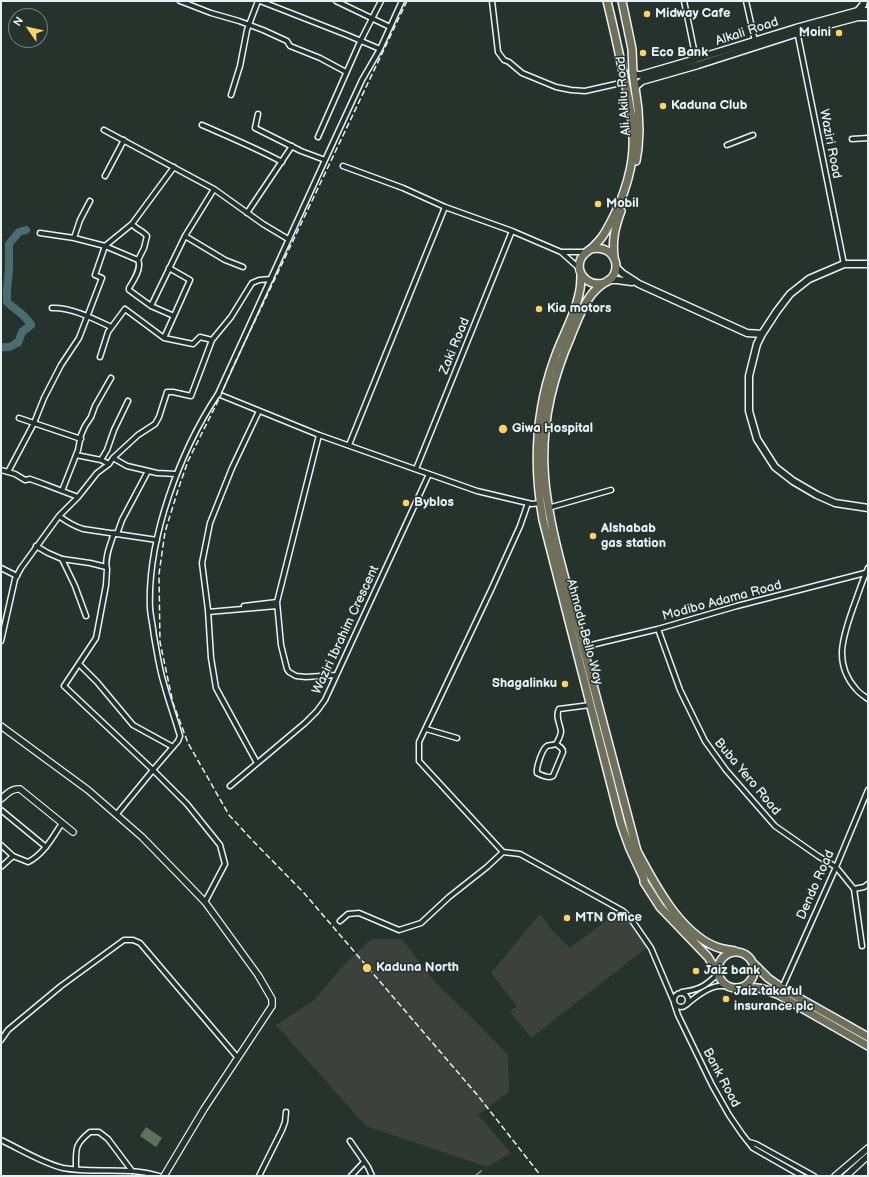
<!DOCTYPE html>
<html>
<head>
<meta charset="utf-8">
<style>
	body { margin:0 }
	#map { position:relative; width:869px; height:1177px; overflow:hidden; background:#26332d; font-family:"Balsamiq Sans",sans-serif }
	canvas { display:block }
	.frame { position:absolute; inset:0; border:2px solid #e8f1f8; pointer-events:none }
	.north { position:absolute; left:8px; top:8px; width:40px; height:40px; box-sizing:border-box; background:#26332d; border:1px solid #747f7e; border-radius:50%; rotate:304deg; font-size:11px; font-weight:700; line-height:16px; text-align:center; color:#e8f1f8 }
	.north::after { content:''; display:block; margin:auto; width:14px; height:18px; background:#ffd166; clip-path:polygon(50% 0,100% 100%,50% 72%,0 100%) }
</style>
</head>
<body>
<div id="map">
<canvas width="869" height="1177"></canvas>
<div class="frame"></div>
<div class="north">N</div>
</div>
<script>
const c = document.querySelector('canvas').getContext('2d');
c.lineJoin = 'round';
function fillPath(path, color) {
  c.fillStyle = color;
  c.fill(path, 'evenodd');
}
function trace(path, color, width, dash) {
  c.strokeStyle = color;
  c.lineWidth = width;
  c.lineCap = dash ? 'butt' : 'round';
  c.setLineDash(dash || []);
  c.stroke(path);
}
function label(font, color, halo, rows, align = 'center') {
  c.font = font + ' "Balsamiq Sans",sans-serif';
  c.lineWidth = 3;
  c.setLineDash([]);
  c.textBaseline = 'middle';
  c.strokeStyle = halo;
  c.fillStyle = color;
  for (const [text, x, y, turn = 0] of rows) {
    c.save();
    c.translate(x, y);
    c.rotate((+turn || 0) * Math.PI / 180);
    c.textAlign = isNaN(turn) ? turn : align;
    if (halo) c.strokeText(text, 0, 0);
    c.fillText(text, 0, 0);
    c.restore();
  }
}
const built = new Path2D(`
	M611 906 630 917 650 945 531 1038 510 1012 517 1006 491 973 540 914 554 932 570 948 607 920Z
	M371 939H402L434 981 474 1020 508 1055 509 1092 478 1115 511 1153 487 1167 366 1126 276 1025 313 1001 344 965Z`);
const green = new Path2D(`
	M146 1127 162 1138 156 1147 140 1136Z`);
const stream = new Path2D(`
	M475 1176 481 1171`);
const river = new Path2D(`
	M1 347C7 348 12 347 16 343H18L22 332 31 325C25 314 15 310 7 302V290L9 270V244L19 232 26 230`);
const minor = new Path2D(`
	M180 1 211 13 239 21 263 30 287 41 290 46 320 58 346 72
	M260 1 347 35 380 49
	M336 1 390 27
	M492 1 498 52 504 60 509 62 522 73 556 87 571 90 585 91 625 82
	M684 1 696 59
	M746 1 755 41
	M797 31 844 264
	M231 95 240 66 247 30 258 1
	M258 114 255 128 301 151 325 160
	M202 125C229 137 256 148 282 162
	M104 130 214 189 263 224 288 239
	M318 137 359 44 381 1
	M852 139 868 138
	M727 145 753 135
	M343 166 403 188 445 207 512 231 561 252 580 269
	M174 167 132 224C136 229 143 231 147 236L144 248 138 260C142 268 134 280 129 288V290L151 306 174 316
	M105 176 124 140
	M247 213 292 146
	M40 233 74 238 105 246 132 224
	M185 236 225 260 243 267
	M74 238 80 220 90 201
	M561 252H585
	M151 306 185 236 214 189
	M52 308C71 307 94 319 111 327
	M164 338 190 280 169 268
	M100 357 108 332 125 309 164 338 193 344 200 337 212 340
	M218 394 319 435 429 474 477 491 532 504 540 503
	M19 418 81 439
	M319 435 277 602 281 645 287 669 289 672 296 676 306 677 336 675
	M349 445 445 207
	M76 455 101 460
	M113 458 127 466 157 473 176 474
	M109 464 101 460 107 450 114 430 128 401
	M416 469 512 231
	M1 470 15 474 25 480 30 479 44 484 78 497
	M8 472 34 423 44 398 61 365 79 338 102 278 95 275 105 246 138 260
	M62 491 78 450 81 435 85 426 91 417 95 406 111 378
	M548 508 611 490
	M59 516C67 522 74 526 83 529L157 540
	M114 533C111 543 104 558 107 569L106 585 96 638 64 686 153 770 187 804 220 845 225 864 205 902
	M117 534 122 520 148 471
	M36 546 48 553 62 559 90 563 106 567
	M62 559 75 586 86 616
	M1 568 17 576
	M868 568C862 581 858 595 853 608 843 637 833 663 856 689 859 693 864 696 868 699
	M244 606 277 602
	M208 612 277 606
	M658 629 680 690 705 741 726 770 775 826 818 856 836 867 854 889 864 887 868 884
	M1 641 15 579 21 568 59 516 78 497 97 473 109 464 113 458 138 435 155 424 159 417 167 392H173L191 396 212 340 231 317 252 283 259 280 271 279
	M583 647 658 629 737 606 865 573
	M79 664 97 682 133 725 173 747
	M426 729 457 738
	M556 744C560 747 563 748 563 752L553 776C549 779 541 775 537 773 536 768 542 749 547 746 549 745 554 745 556 744Z
	M556 744C558 740 561 736 561 731 560 724 555 716 559 709L590 705
	M257 763 216 688 211 658 208 610 202 563 210 523 232 468 259 411
	M230 786 305 723 317 711 325 700 429 474
	M1 810 46 847
	M116 815 153 770 178 741 180 736C175 719 169 702 164 684 159 668 157 652 154 636 153 627 151 618 150 609 147 539 180 451 218 394L325 160 362 80 380 49 402 1
	M1 845 13 856 28 862C43 855 53 837 62 823
	M503 852 419 761V742L491 590 520 526 528 503
	M1 867 13 856
	M854 889 862 946
	M340 921 348 914 359 913 399 930 421 923 449 897 487 867 503 852 520 854 623 911 631 919 651 948 673 1000
	M782 988 836 867 868 790
	M682 992C687 991 691 991 696 989 705 987 711 980 718 974
	M674 1000a7 7 0 1 1 14 0a7 7 0 1 1-14 0Z
	M674 1003 678 1015 712 1085 729 1115 742 1134 753 1148 802 1176
	M686 1005C694 998 708 987 719 986 722 986 726 986 729 986
	M1 1040 8 1030 61 986 124 940H133L140 943 238 1058
	M1 1140C20 1149 42 1163 63 1168 95 1174 128 1166 159 1176
	M350 1141 368 1167 372 1176
	M749 1142 756 1144 814 1176
	M76 1169C76 1149 74 1145 90 1132H99L108 1139 132 1171
	M259 1176 282 1130 285 1122 286 1112
	M351 1176 364 1162`);
const tertiary = new Path2D(`
	M1 726 88 790 142 837 180 876 205 902 258 975 272 999V1006L204 1109 164 1176
	M1 799C7 794 12 788 20 789L73 832
	M835 1176 868 1148
	M846 1176 868 1156`);
const secondary = new Path2D(`
	M858 11 863 5 864 1
	M633 73 637 75H641L696 59 796 28 858 11H868
	M635 87 642 81 698 65 798 33 858 17H868
	M868 264H844L809 279 790 294 777 311 762 334 757 344 749 376V411L757 439 775 467 793 481 817 495 835 503 868 508
	M616 267 622 273 639 284 747 333 762 334
	M608 280H617L632 282`);
const primary = new Path2D(`
	M622 1 632 49 633 73 638 109 639 130 638 148 636 161
	M591 249C617 243 625 275 604 283 590 287 576 275 580 261 582 254 587 252 592 248 595 245 599 241 602 237 609 227 614 216 619 205 625 190 630 175 632 159 636 130 629 100 623 72 618 48 613 25 607 1
	M614 257C612 240 615 227 621 211
	M581 273C581 280 581 287 579 294 575 316 561 338 554 360 535 413 533 465 543 520L621 824 630 849 644 879V882L660 907 708 957 711 962 718 970
	M604 283C598 287 593 292 589 298 581 309 576 324 571 336 553 377 542 422 544 467 545 498 552 529 560 560L637 851C654 883 679 931 714 946 720 949 728 950 735 951
	M718 970a18 18 0 1 1 36 0a18 18 0 1 1-36 0Z
	M754 964 768 978 785 990 868 1037
	M741 988C756 986 765 989 779 995L868 1046`);
const rail = new Path2D(`
	M407 1 232 369 221 395 188 461 178 490 165 532 159 574 160 642 173 703 188 743 229 815 254 842 304 893 479 1097 541 1176`);
const markers = [
	[647,14,4,"#ffd166"],
	[839,33,4,"#ffd166"],
	[643,53,4,"#ffd166"],
	[663,106,4,"#ffd166"],
	[598,204,4,"#ffd166"],
	[539,309,4,"#ffd166"],
	[503,429,5,"#ffd166"],
	[406,503,4,"#ffd166"],
	[593,536,4,"#ffd166"],
	[565,684,4,"#ffd166"],
	[567,918,4,"#ffd166"],
	[367,968,5,"#ffd166"],
	[696,971,4,"#ffd166"],
	[726,999,4,"#ffd166"]
];
const poiNames = [
	["Midway Cafe",655,14],
	["Moini",831,33,"right"],
	["Eco Bank",651,53],
	["Kaduna Club",671,106],
	["Mobil",606,204],
	["Kia motors",547,309],
	["Giwa Hospital",512,429],
	["Byblos",414,503],
	["Alshabab",601,529],
	["gas station",601,544],
	["Shagalinku",557,684,"right"],
	["MTN Office",575,918],
	["Kaduna North",376,968],
	["Jaiz bank",704,971],
	["Jaiz takaful",734,992],
	["insurance plc",734,1007]
];
const streetNames = [
	["Alkali Road",747,32,-18],
	["Ali Akilu Road",624,96,-94],
	["Waziri Road",830,144,79],
	["Zaki Road",455,346,-68],
	["Modibo Adama Road",722,601,-15],
	["Waziri Ibrahim Crescent",346,630,-65],
	["Ahmadu Bello Way",584,632,75],
	["Buba Yero Road",747,777,50],
	["Dendo Road",816,885,-66],
	["Bank Road",721,1078,62]
];
fillPath(built, '#3c423b');
fillPath(green, '#5a745a');
trace(stream, '#89a2a7', 1.5);
trace(river, '#4a6d71', 8);
trace(minor, '#e8f1f8', 7);
trace(tertiary, '#e8f1f8', 8);
trace(secondary, '#e8f1f8', 9);
trace(primary, '#e8f1f8', 10);
trace(minor, '#26332d', 4);
trace(tertiary, '#26332d', 5.5);
trace(secondary, '#26332d', 6);
trace(primary, '#706f59', 7);
trace(rail, '#e8f1f8', 1.5, [6, 3]);
for (const [x, y, r, color] of markers) {
  const dot = new Path2D();
  dot.arc(x, y, r, 0, 2 * Math.PI);
  c.fillStyle = color;
  c.fill(dot);
  trace(dot, '#26332d', 1.5);
}
label('bold 13px', '#e8f1f8', '#26332d', poiNames, 'left');
label('13px', '#e8f1f8', '#26332d', streetNames);
</script>
</body>
</html>
